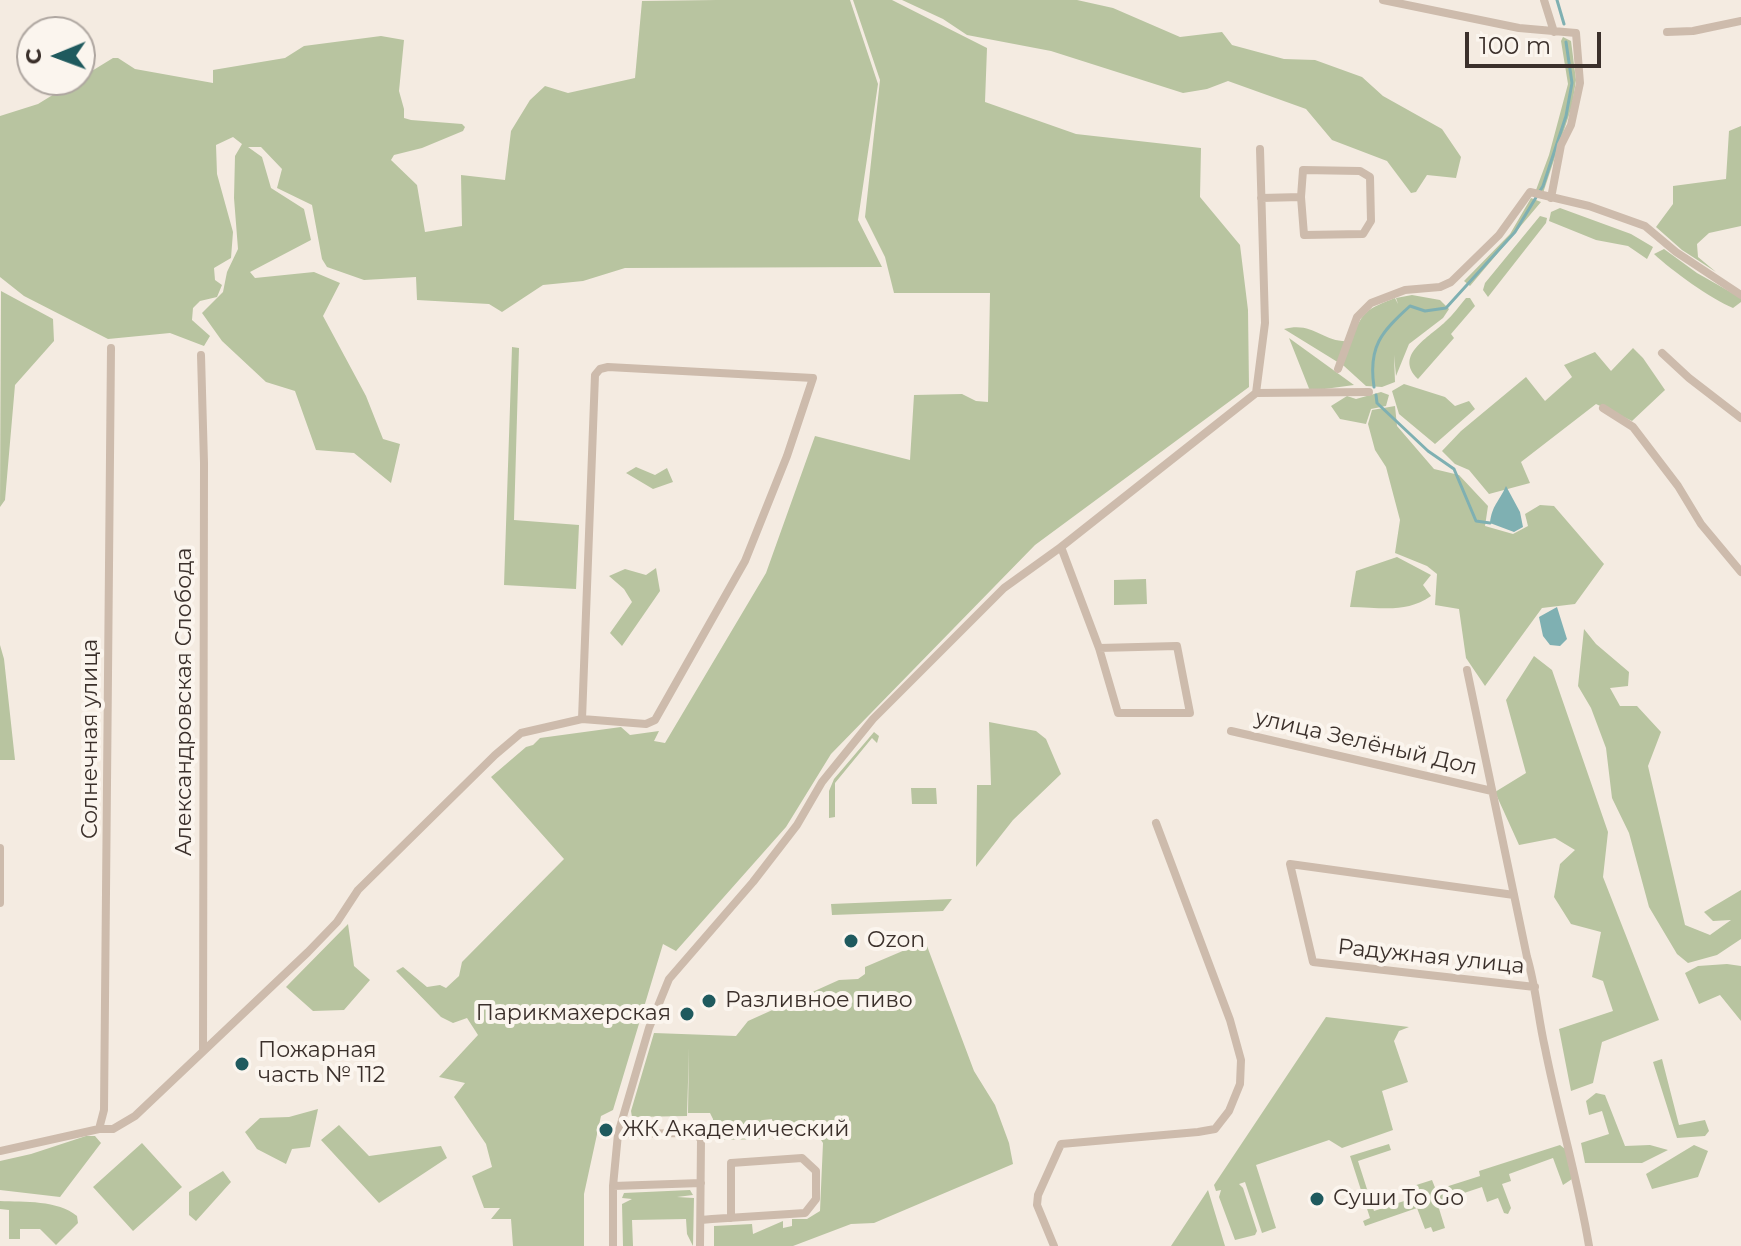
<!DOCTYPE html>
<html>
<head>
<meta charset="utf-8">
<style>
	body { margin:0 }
	#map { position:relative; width:1741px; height:1246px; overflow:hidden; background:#f4ebe1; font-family:Montserrat,sans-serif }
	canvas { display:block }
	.north { position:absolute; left:16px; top:16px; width:80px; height:80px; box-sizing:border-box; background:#fbf5ee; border:2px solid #aea6a0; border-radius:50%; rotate:269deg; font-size:22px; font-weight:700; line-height:32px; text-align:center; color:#3b302b }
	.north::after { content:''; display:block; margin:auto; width:28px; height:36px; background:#1f5a5e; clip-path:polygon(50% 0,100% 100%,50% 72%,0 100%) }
	.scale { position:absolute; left:1465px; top:32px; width:136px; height:36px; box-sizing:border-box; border:4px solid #3b302b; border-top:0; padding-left:10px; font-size:24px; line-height:28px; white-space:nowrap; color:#3b302b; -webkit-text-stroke:6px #fbf5ee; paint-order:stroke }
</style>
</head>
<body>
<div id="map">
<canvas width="1741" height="1246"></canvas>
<div class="north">С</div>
<div class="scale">100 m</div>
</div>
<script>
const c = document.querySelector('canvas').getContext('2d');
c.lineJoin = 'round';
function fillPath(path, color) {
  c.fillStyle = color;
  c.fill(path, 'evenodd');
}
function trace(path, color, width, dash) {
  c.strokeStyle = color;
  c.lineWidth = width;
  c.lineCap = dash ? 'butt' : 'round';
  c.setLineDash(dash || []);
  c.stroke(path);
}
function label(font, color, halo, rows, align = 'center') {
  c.font = font + ' Montserrat,sans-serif';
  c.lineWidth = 8;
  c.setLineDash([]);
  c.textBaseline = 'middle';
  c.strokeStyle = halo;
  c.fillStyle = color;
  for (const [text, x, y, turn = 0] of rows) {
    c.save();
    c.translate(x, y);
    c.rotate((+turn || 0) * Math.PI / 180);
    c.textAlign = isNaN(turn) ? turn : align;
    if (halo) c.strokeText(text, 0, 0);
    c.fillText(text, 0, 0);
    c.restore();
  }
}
const green = new Path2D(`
	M716 0H850L878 84 858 220 882 267 625 268 583 281 543 285 502 312 489 304 417 300 416 277 364 280 327 267 322 259 312 205 277 188 282 169 261 147H248L262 157 271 188 304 209 311 240 250 272 255 278 314 272 340 283 323 316 366 396 383 439 400 444 391 483 354 453 316 450 295 391 266 382 222 341 202 313 223 292 227 272 238 249 234 198 235 156 242 144 233 137 216 145 217 174 233 232 231 258 214 268 215 280 222 285 217 297 200 301 193 308 192 320 210 336 204 346 170 333 108 339 24 296 0 277V116L38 104 113 58H118L135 69 213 83V70L285 58 304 46 381 36 404 40 399 91 404 109V118L411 120 462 124 465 127 463 131 422 148 394 155 391 160 417 185 425 232 462 226 461 175 505 180 511 131 530 100 545 86 568 93 635 78 642 1Z
	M853 0H892L987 48 985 102 1076 134 1201 148 1200 197 1240 245 1248 310 1249 387 1035 545 831 754 786 827 676 951 663 944 613 1110 601 1116 584 1194V1246H513L511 1219H491L500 1208H484L472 1176 492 1167 486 1144 454 1097 465 1083 439 1077 478 1035 467 1018 453 1023 441 1017 396 971 403 967 427 987 440 985 446 988 459 976 462 962 564 859 491 777 526 747 533 745 540 738 621 727 630 735 659 731 654 741 665 743 766 573 815 436 910 460 914 395 962 394 976 401 988 402 990 293H894L885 257 865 217 880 80Z
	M902 0H1077L1113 8 1180 37 1222 32 1232 45 1284 59 1315 60 1362 77 1383 96 1442 129 1461 157 1456 178 1427 175 1416 192 1411 193 1387 161 1332 140 1306 109 1228 81 1207 89 1183 93 1051 51 967 35 943 19Z
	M1563 37 1571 41 1576 80 1572 106 1543 193 1536 190 1549 155 1568 84 1561 41Z
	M1741 126V226L1709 233 1697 244 1698 257 1716 272 1682 250 1656 227 1673 204V186L1726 179 1729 131Z
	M1531 198 1541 202 1470 286 1464 281 1510 234Z
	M1560 208 1631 234 1653 247 1647 259 1628 246 1596 240 1549 221 1551 212Z
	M1540 216 1547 218 1546 223 1488 297 1483 290 1485 283Z
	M1664 249 1697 273 1741 298V302L1733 308C1711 299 1671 270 1654 254Z
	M1 291 53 319 54 341 15 385 5 500 0 507Z
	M1412 295 1440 300 1449 309 1443 318 1409 344 1396 376 1394 355 1395 382 1382 387 1366 386 1344 366 1284 329C1315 321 1323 344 1351 341 1362 311 1367 309 1395 298L1398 304 1396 298Z
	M1466 298H1470L1475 306 1451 334 1454 338 1418 379C1393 355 1430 337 1445 322 1453 315 1459 306 1466 298Z
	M1289 338 1354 385 1310 391Z
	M512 347 519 348 514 520 579 525 576 589 504 585Z
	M1633 348 1643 358 1665 390 1632 421 1596 404 1521 462 1530 483 1489 494 1469 470 1455 464 1442 451 1461 431 1526 377 1545 401 1572 377 1564 365 1595 352 1611 371Z
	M1404 384 1445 397 1455 406 1469 401 1475 409 1435 444 1399 414 1392 391Z
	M1381 392 1389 395 1386 406 1371 409 1366 424 1340 419 1331 406 1347 396 1356 399Z
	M1395 406 1397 426 1434 469 1459 475 1488 506 1485 526 1513 534 1528 526 1525 514 1540 505 1554 506 1604 564 1575 604 1542 608 1485 686 1466 658 1459 609 1435 605 1437 574 1427 566 1395 553 1400 520 1386 467 1375 450 1368 424 1372 410Z
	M636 467 655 475 667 468 673 482 653 489 626 473Z
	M1397 557 1431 575 1423 585 1431 596C1405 614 1381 607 1350 607L1356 571Z
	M656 568 660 591 622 646 610 633 632 602 624 589 609 576 625 569 646 575Z
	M1146 579 1147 604 1114 605V580Z
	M1584 629 1596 644 1629 672 1628 686 1610 688 1620 706H1637L1661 732 1648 766 1685 925 1710 935 1731 920 1713 921 1704 912 1741 890V939L1717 955 1688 963 1677 954 1649 907 1629 833 1612 798 1606 748 1591 708 1578 686Z
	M0 645 4 659 15 760H0Z
	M1534 656 1552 670 1608 832 1603 877 1659 1020 1602 1042 1593 1083 1571 1091 1559 1029 1613 1011 1603 981 1592 977 1601 932 1571 924 1554 897 1560 864 1575 850 1555 838 1519 845 1495 792 1526 773 1506 700Z
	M989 722 1036 731 1046 739 1061 774 1013 820 976 867 977 785H991Z
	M874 732 879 736 877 743 872 738 835 783V817L829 818V791L834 779Z
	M911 788H936L937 804H912Z
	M952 899 943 911 832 915 831 904Z
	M348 924 354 966 370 980 344 1010 313 1011 286 987Z
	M924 938 974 1071 995 1105 1009 1143 1013 1164 874 1223 851 1224 793 1246H714V1226L752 1224 753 1234 783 1221V1228L792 1226V1219H807L820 1211 823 1143 819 1137 773 1139 772 1119 763 1120 764 1139 718 1140 713 1136V1119L710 1113H688L689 1048 687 1116 632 1117 631 1111 654 1033 736 1036 748 1021 839 980 858 979 865 974V967L905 950Z
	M1727 964 1741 966V1021L1720 995 1699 1004 1685 973 1698 966Z
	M1326 1017 1409 1027 1399 1031 1394 1041 1408 1082 1382 1091 1393 1130 1342 1148 1329 1140 1256 1165 1276 1228 1262 1233 1245 1182 1239 1184 1243 1188 1257 1231 1255 1235 1235 1240 1219 1197 1221 1190 1216 1191 1214 1185Z
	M1662 1059 1679 1125 1705 1120 1709 1131 1705 1136 1677 1138 1653 1062Z
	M1596 1093 1605 1095 1625 1146 1650 1145 1668 1150 1642 1163H1585L1581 1143 1609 1134 1602 1111 1589 1115 1586 1101Z
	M318 1109 310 1147 292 1149 286 1164 257 1149 245 1132 260 1118 289 1117Z
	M339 1125 369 1156 441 1146 447 1158 379 1203 321 1140Z
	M86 1136H95L101 1143 60 1197 0 1190V1161L31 1154Z
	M142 1143 182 1187 133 1231 93 1187Z
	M1389 1144 1391 1150 1358 1161 1374 1211 1410 1199 1407 1188 1432 1180 1436 1190 1480 1176 1479 1171 1560 1145 1565 1149 1572 1179 1563 1185 1553 1158 1509 1174 1511 1181 1502 1184 1511 1208 1508 1214 1504 1213 1498 1198 1487 1202 1482 1187 1437 1202 1445 1228 1433 1232 1431 1227 1425 1229 1417 1208 1365 1226 1363 1221 1370 1218 1350 1156Z
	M1694 1145 1708 1151 1698 1177 1652 1189 1646 1174Z
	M223 1171 231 1182 196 1221 189 1215V1192Z
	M690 1190 693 1195 677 1197 694 1198 693 1246 687 1234 686 1219 632 1220 633 1246H623L622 1204 632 1199 622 1198 624 1193Z
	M1208 1190 1225 1246H1171Z
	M0 1201C24 1202 58 1200 77 1216L78 1223 56 1245 40 1229H20V1239H9V1210L0 1209Z`);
const water = new Path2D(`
	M1506 486 1520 512 1523 527 1514 532 1490 523C1492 505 1499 502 1506 486Z
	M1557 607 1567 639 1560 646 1550 645 1543 636 1539 617Z`);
const stream = new Path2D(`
	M1557 0 1564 24
	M1374 387C1368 347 1381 332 1410 306L1425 311 1446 308 1515 232 1543 186 1566 116 1572 83 1566 42
	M1376 395 1377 403 1428 451 1454 469 1476 521 1490 523`);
const minor = new Path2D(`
	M1383 0 1519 28 1576 33 1580 83 1571 125 1561 145 1551 198
	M1544 0 1554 32
	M1667 32 1693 31 1741 21
	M1261 198 1301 197 1303 170 1360 171 1370 177 1371 221 1363 234 1304 235 1301 197
	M1662 353 1689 378 1741 418
	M201 355 204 463 203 1050
	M1338 369 1357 317 1371 303 1405 290 1440 287 1451 282 1499 235 1530 192 1589 206 1645 226 1676 252 1741 295
	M1256 393 1265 323 1260 149
	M1603 408 1633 427 1678 486 1701 524 1741 572
	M1061 547 1256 393 1369 392
	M1467 670 1527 957C1536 987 1538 1018 1545 1048 1558 1114 1578 1179 1589 1246
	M1231 731 1492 791
	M0 848V903
	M1514 895 1290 864 1313 962 1535 987
	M99 1129 104 1110 111 348
	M618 1134 686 1133 697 1134 701 1140 700 1246
	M0 1151 99 1129H113L135 1116 308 952 337 922 358 890 495 755 521 733 582 719 595 375 600 369 608 367 813 378 787 456 745 561 655 720 646 724 582 719
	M613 1186 701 1183
	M701 1220 712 1219 805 1213 816 1199V1171L802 1158 731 1163V1218
	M613 1246V1186L618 1134 649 1028 669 979 753 882 797 825 822 782 873 719 1004 588 1061 547 1099 648 1118 713H1190L1177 646 1099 648
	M1054 1246 1037 1205 1038 1195 1061 1144 1198 1132 1215 1129 1229 1111 1240 1084 1241 1060 1230 1020 1156 823`);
const markers = [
	[851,941,8,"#1f5a5e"],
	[709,1001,8,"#1f5a5e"],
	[687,1014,8,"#1f5a5e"],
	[242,1064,8,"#1f5a5e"],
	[606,1130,8,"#1f5a5e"],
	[1317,1199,8,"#1f5a5e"]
];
const streetNames = [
	["Александровская Слобода",185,702,-90],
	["Солнечная улица",91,739,-90],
	["улица Зелёный Дол",1366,743,13],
	["Радужная улица",1431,957,6]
];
const poiNames = [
	["Ozon",867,941],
	["Разливное пиво",725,1001],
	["Парикмахерская",671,1014,"right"],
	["Пожарная",258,1051],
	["часть № 112",258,1076],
	["ЖК Академический",622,1130],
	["Суши To Go",1333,1199]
];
fillPath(green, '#b8c4a0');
fillPath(water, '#7fb0b2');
trace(stream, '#7fb0b2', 3);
trace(minor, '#cdbbac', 8);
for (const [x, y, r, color] of markers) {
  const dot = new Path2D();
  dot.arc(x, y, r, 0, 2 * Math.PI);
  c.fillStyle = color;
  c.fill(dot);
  trace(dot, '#fbf5ee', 3);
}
label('22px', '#3b302b', '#fbf5ee', streetNames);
label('22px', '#3b302b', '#fbf5ee', poiNames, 'left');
</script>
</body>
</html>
